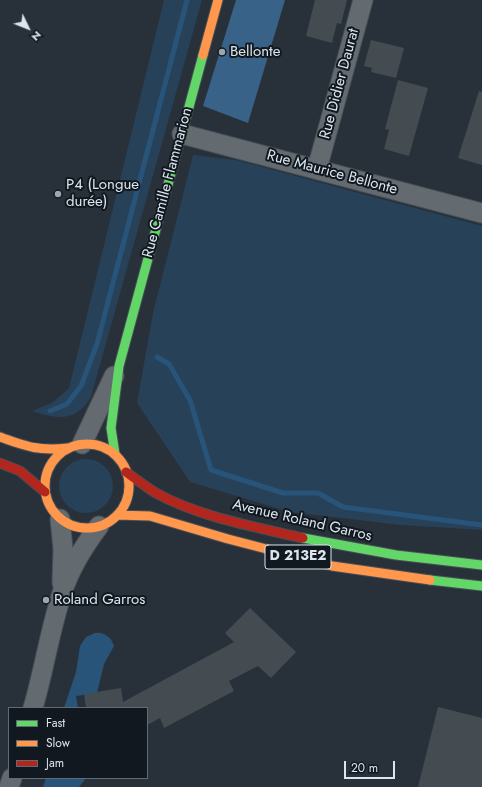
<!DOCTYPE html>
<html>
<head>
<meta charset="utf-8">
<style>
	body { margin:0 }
	#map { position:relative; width:482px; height:787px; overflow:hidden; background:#283139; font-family:Jost,sans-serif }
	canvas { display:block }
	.legend { position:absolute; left:8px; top:707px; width:140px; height:72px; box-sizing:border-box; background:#12181f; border:1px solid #626a72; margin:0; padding:5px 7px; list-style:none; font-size:12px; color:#dbe5ee }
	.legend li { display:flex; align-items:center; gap:8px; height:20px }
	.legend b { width:20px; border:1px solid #626a72 }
	.north { position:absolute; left:8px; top:8px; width:40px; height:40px; -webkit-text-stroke:3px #12181f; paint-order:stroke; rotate:133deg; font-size:11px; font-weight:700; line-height:16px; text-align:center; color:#dbe5ee }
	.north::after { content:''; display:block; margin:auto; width:14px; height:18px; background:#dbe5ee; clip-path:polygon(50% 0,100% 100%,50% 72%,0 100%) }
	.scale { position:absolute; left:344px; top:761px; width:51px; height:18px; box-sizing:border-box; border:2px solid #dbe5ee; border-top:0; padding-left:5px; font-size:12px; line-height:14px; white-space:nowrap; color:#dbe5ee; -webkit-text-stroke:3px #12181f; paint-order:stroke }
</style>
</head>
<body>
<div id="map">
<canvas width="482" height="787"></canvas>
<ul class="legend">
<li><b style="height:5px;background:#63d668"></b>Fast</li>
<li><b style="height:5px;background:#ff974d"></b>Slow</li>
<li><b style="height:5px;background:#b3261e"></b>Jam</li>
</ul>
<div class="north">N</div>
<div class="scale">20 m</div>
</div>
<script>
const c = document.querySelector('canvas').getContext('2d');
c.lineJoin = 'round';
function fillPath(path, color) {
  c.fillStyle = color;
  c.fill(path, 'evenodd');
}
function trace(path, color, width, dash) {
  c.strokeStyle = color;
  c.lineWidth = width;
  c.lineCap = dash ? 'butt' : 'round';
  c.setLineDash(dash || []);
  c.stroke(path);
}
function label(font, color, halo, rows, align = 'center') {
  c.font = font + ' Jost,sans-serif';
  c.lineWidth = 4;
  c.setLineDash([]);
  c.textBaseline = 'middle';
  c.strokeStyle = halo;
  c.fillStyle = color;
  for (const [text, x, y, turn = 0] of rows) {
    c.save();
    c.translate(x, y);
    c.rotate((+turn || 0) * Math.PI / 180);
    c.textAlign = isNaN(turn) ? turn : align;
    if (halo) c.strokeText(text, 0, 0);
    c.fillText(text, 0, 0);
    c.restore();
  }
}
const green = new Path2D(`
	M164 0H202L91 397C75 423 57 419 32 411L52 403 69 388Z
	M193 155 236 160 482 226V530L401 525 290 512 190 482 137 403 153 313Z
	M59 486a27 27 0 1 1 54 0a27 27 0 1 1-54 0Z`);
const forest = new Path2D(`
	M236 0H285L248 123 203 106Z`);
const water = new Path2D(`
	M95 633C104 632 111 637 114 646L104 664 97 693 76 696 78 708H64L76 672 80 646 86 637Z
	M46 778H86L79 787H43Z`);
const stream = new Path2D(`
	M157 357 169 364 190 400 211 470 283 493H318L343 507 482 525
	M50 411 67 404 81 386 97 344 187 0`);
const building = new Path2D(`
	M315 0H347L341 24 337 23 332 43 306 36Z
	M371 40 404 48 396 78 371 72 372 68 364 66Z
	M398 80 428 88 409 156 384 149 389 130 385 129Z
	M479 91 482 92V165L458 158Z
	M250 608 296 652 271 678 258 666 229 681 234 691 164 728 160 718 147 725V708H86L84 694 121 688 123 702 234 642 225 633Z
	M438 707 482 718V787H418Z`);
const street = new Path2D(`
	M182 134 482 213
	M317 169 363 0
	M82 444 114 376
	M60 519 63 549 62 583
	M33 708C44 670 50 630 62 593 70 568 84 546 99 526
	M9 787 12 778`);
const fast = new Path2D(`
	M115 454 111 428 119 366 203 55
	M303 538 396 555 482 565
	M430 580 482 586`);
const slow = new Path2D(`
	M203 55 218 0
	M0 437C28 447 38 451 68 448
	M45 486a42 42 0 1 1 84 0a42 42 0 1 1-84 0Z
	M117 515 150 516 228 539 332 566 430 580`);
const jam = new Path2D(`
	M0 463 20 471 45 492
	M126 472C136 479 146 487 156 493 199 517 256 527 303 538`);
const markers = [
	[222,52,4,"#9ca6af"],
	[58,194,4,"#9ca6af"],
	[46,600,4,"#9ca6af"]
];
const shields = [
	[298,557,66]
];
const shieldNames = [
	["D 213E2",298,557]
];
const poiNames = [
	["Bellonte",230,52],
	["P4 (Longue",66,185],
	["durée)",66,202],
	["Roland Garros",54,600]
];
const streetNames = [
	["Rue Didier Daurat",340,84,-75],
	["Rue Maurice Bellonte",332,173,15],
	["Rue Camille Flammarion",168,183,-75],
	["Avenue Roland Garros",302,521,13]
];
fillPath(green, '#274159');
fillPath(forest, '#396288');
fillPath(water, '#29547a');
trace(stream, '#29547a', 5);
fillPath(building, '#444c52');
trace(street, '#474e55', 21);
trace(fast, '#474e55', 11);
trace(slow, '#474e55', 11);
trace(jam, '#474e55', 11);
trace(street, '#646b70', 19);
trace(fast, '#63d668', 9);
trace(slow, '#ff974d', 9);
trace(jam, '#b3261e', 9);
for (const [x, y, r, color] of markers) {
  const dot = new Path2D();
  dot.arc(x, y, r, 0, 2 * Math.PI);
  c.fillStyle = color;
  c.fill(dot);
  trace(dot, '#12181f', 1.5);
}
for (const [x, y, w] of shields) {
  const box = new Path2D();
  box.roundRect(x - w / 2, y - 12, w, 24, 3);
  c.fillStyle = '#12181f';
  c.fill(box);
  trace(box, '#dbe5ee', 1);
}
label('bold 14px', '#dbe5ee', null, shieldNames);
label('15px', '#dbe5ee', '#12181f', poiNames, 'left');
label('15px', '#dbe5ee', '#12181f', streetNames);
</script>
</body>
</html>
